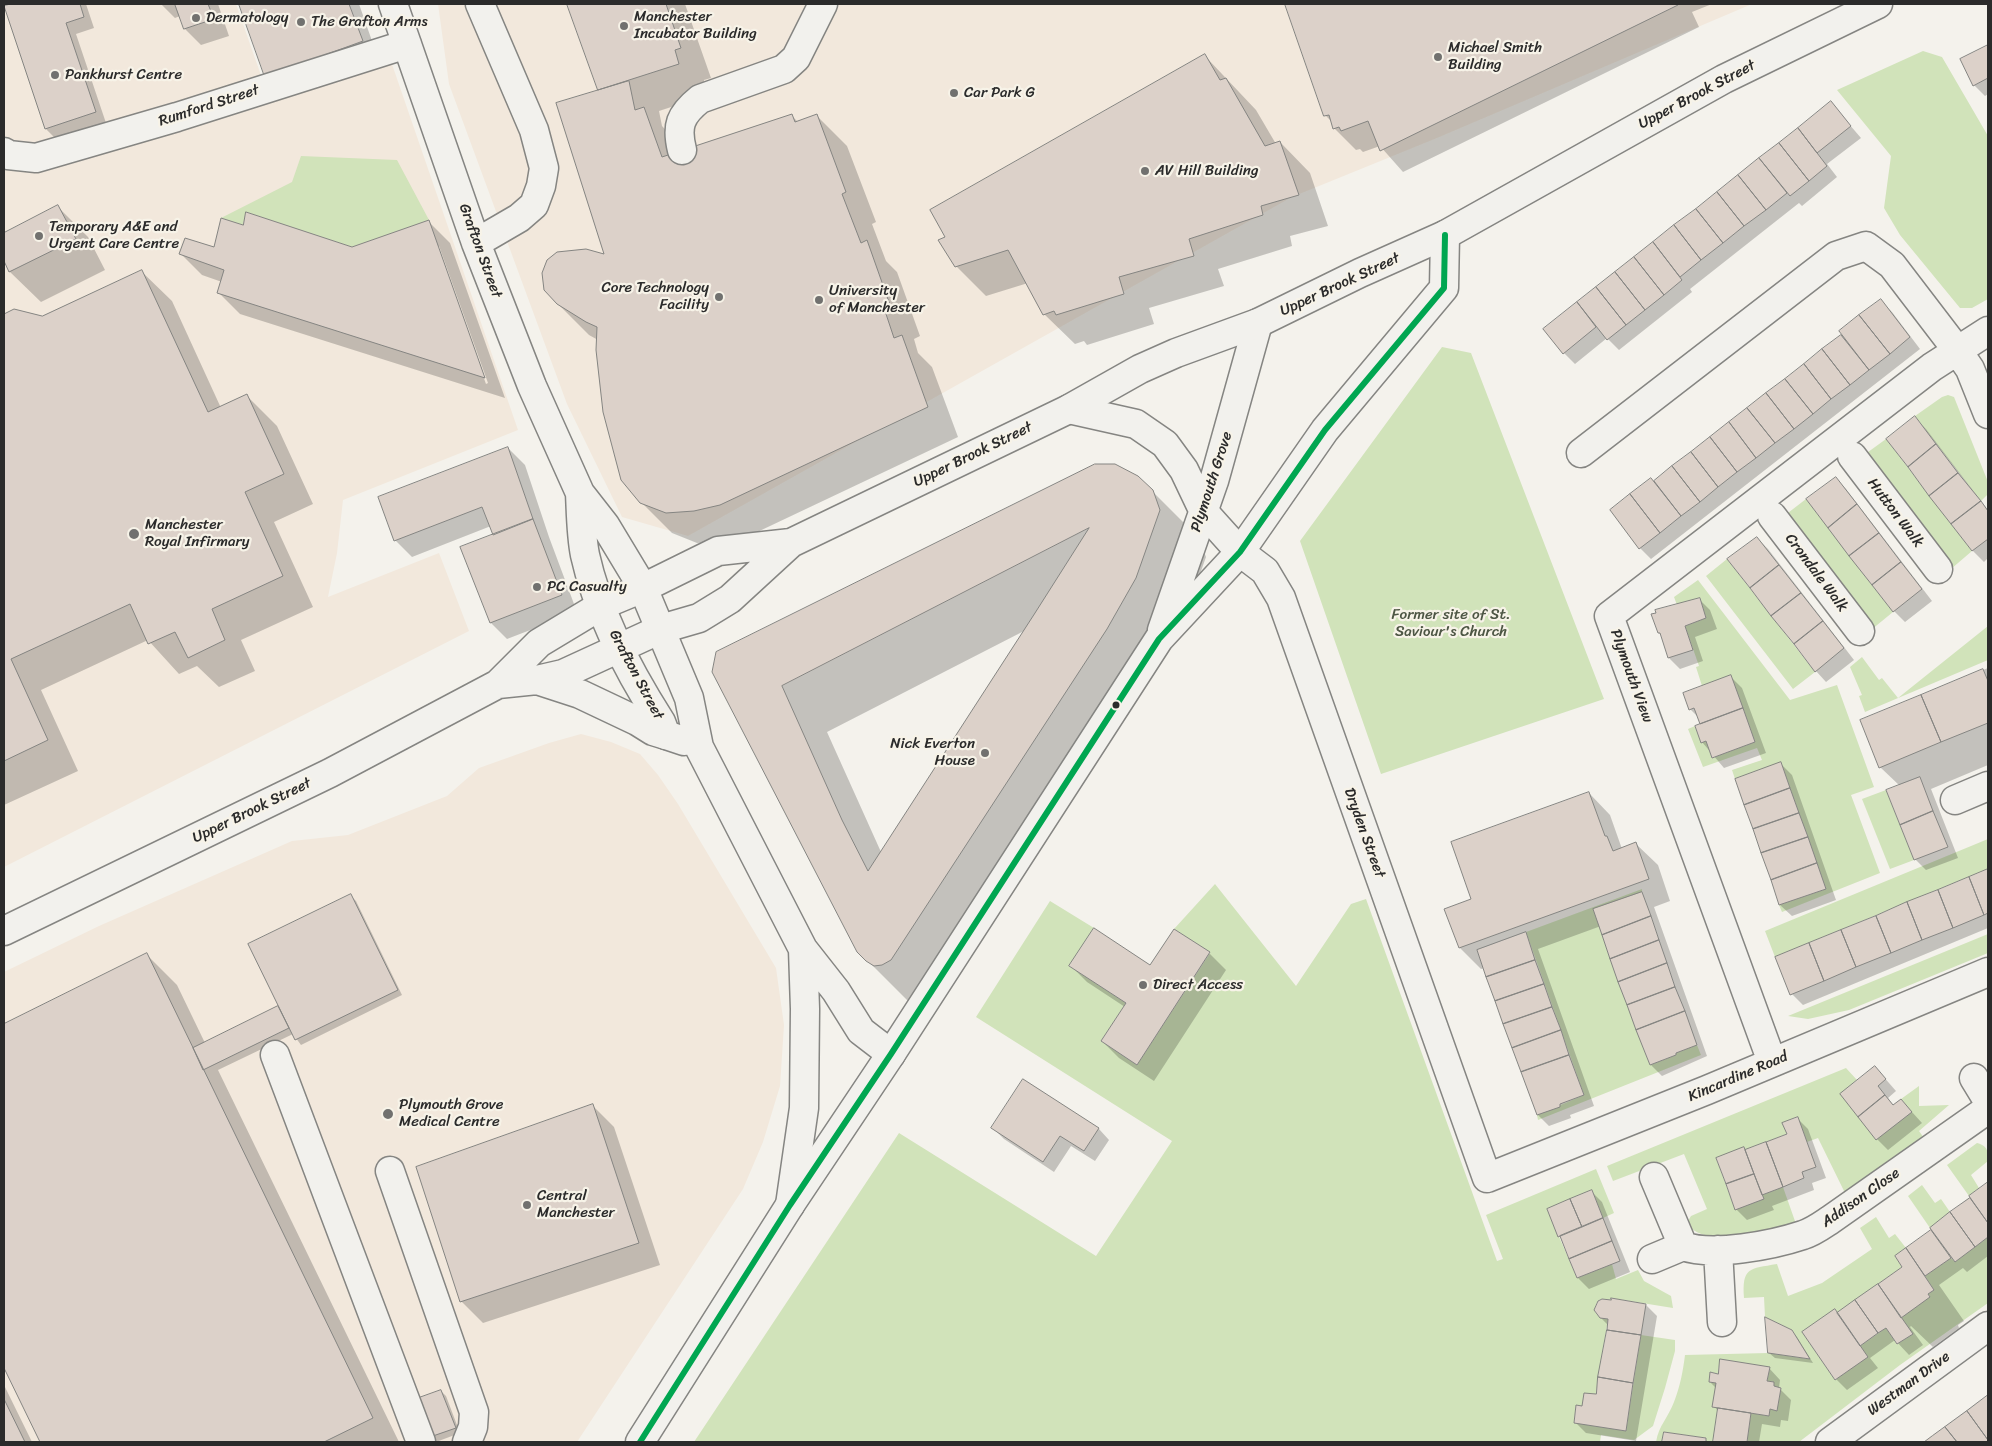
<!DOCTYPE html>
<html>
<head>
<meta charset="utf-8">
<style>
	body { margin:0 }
	#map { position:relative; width:1992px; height:1446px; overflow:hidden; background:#f4f2ec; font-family:Sriracha,sans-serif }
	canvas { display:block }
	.frame { position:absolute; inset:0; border:5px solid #2b2b2b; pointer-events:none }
</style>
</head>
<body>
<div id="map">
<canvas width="1992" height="1446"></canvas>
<div class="frame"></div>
</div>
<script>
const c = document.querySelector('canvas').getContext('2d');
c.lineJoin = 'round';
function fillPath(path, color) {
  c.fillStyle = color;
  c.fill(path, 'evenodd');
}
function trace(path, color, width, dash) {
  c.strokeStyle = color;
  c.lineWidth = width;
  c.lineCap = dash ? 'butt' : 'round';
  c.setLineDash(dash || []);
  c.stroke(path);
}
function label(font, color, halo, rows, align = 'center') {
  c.font = font + ' Sriracha,sans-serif';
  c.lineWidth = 4.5;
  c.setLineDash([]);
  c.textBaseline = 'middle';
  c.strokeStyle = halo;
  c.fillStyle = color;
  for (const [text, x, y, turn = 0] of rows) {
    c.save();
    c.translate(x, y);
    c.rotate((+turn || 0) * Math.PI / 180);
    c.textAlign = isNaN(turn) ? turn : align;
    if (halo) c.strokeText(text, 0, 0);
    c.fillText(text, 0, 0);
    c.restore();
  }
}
const built = new Path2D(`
	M4 4H236L264 84 384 41 518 430 343 500 337 553 328 597 439 553 469 631 4 867Z
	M438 4H1752L1437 138 1292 197 688 536 622 517 567 404 449 84Z
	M581 734 611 742 640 754 658 775 678 804 776 968 784 1025 780 1086 763 1142 743 1189 577 1442H4V972L99 926 292 841 348 835 447 796 479 768 549 743Z`);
const green = new Path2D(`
	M1923 51 1942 57 1988 136V299L1972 308H1960L1900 235 1884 208 1891 156 1837 90Z
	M301 156 397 160 429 220 352 247 246 212 243 225 221 218 292 182Z
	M1442 347 1471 353 1604 699 1381 774 1300 541Z
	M1948 395 1954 397 1988 482V494L1981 501 1915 416 1942 397Z
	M1886 439 1972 551 1951 569 1864 455Z
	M1806 499 1893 612 1871 630 1784 516Z
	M1727 559 1815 672 1793 689 1706 576Z
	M1698 580 1790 700 1837 685 1874 787 1851 795 1880 873 1782 912 1779 905 1826 889 1781 763 1735 779 1732 770 1762 760 1757 748 1703 767 1688 729 1695 726 1701 742 1706 741 1712 758 1755 742 1731 676 1702 686 1696 667 1699 666 1685 626 1706 618 1700 598 1677 605 1674 597Z
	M1988 626V660L1865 712 1859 696 1862 695 1850 667 1862 657 1879 680 1882 678 1898 698Z
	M1886 790 1914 860 1890 869 1862 799Z
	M1988 839V869L1775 957 1765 931Z
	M1215 884 1296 986 1351 904 1366 899 1497 1261 1503 1259 1486 1215 1596 1169 1614 1213 1603 1218 1592 1190 1547 1209 1577 1278 1612 1264 1616 1279 1638 1270 1644 1281 1671 1296 1673 1308 1611 1298V1300L1601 1299 1598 1301C1591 1312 1597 1317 1608 1319L1596 1394 1582 1406H1576L1574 1422 1626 1431 1641 1335 1675 1340V1351L1665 1388 1653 1426 1634 1440 1601 1435 1600 1442H694L899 1133 1096 1256 1172 1141 976 1017 1050 901 1094 928 1069 966 1126 1003 1101 1041 1137 1065 1210 953 1174 929Z
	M1642 889V892L1594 909 1650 1065 1676 1055V1053L1697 1045 1701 1055 1538 1120 1537 1115 1584 1095 1526 932Z
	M1988 934V953L1849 1010 1808 1019 1788 1016Z
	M1846 1068 1857 1080 1841 1094 1911 1112 1901 1099 1919 1086V1106L1949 1105 1919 1131 1924 1138 1845 1193 1818 1138 1807 1142 1797 1117 1783 1123 1787 1134 1745 1150 1744 1148 1716 1158 1735 1209 1764 1199 1762 1195 1783 1187 1796 1224C1772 1231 1717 1245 1695 1231 1691 1229 1690 1225 1688 1221L1691 1216 1707 1209 1684 1154 1613 1181 1607 1166Z
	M1977 1143C1988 1146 1988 1151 1988 1161L1971 1175 1979 1188 1969 1196 1947 1165Z
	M1922 1185 1935 1203 1941 1199 1950 1212 1930 1228 1908 1196Z
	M1876 1217 1889 1238 1895 1234 1906 1248 1895 1256 1902 1267 1837 1313 1834 1310 1802 1332 1835 1380 1867 1357 1860 1346 1886 1328 1897 1344 1913 1334 1901 1318 1930 1296 1928 1294 1934 1290 1925 1276 1951 1258 1955 1262 1988 1237V1303L1900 1365 1799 1442H1747L1751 1413 1769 1416 1770 1409 1777 1410 1781 1388 1774 1386V1382L1767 1381 1770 1368 1720 1359 1718 1374 1710 1372 1709 1382 1716 1383 1718 1408 1713 1442H1706V1438L1664 1432 1662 1442H1656C1659 1425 1668 1418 1674 1402 1680 1387 1683 1371 1685 1355L1768 1353 1809 1359 1792 1330 1765 1317 1764 1297 1744 1298C1742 1267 1749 1269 1777 1264L1788 1296 1822 1283 1872 1249 1860 1228Z`);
const shadow = new Path2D(`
	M15 4H86L94 28 76 34 106 123 57 140 46 129 5 7Z
	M161 4H218L229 36 201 45 185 29 180 16 175 18Z
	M240 4H359L378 58 266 76Z
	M568 4H685L711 78 704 80 708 95 659 111 662 126 674 139 679 152 791 115 798 122 817 116 847 146 876 222 872 224 886 261 897 272 920 336 914 339 918 353 932 367 958 437 751 535 725 541 697 543 672 533 641 502 598 340 589 335 558 304 606 256 599 91Z
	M1286 4H1712L1692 12 1699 27 1403 172 1380 146 1363 152 1360 149 1356 150 1334 128 1333 123 1325 115Z
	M1988 47V94L1985 96 1974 85 1962 60Z
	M1205 56 1256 110 1276 144 1280 142 1310 173 1328 226 1290 236 1292 246 1218 269 1224 286 1149 308 1154 324 1087 345 1084 341 1075 344 1044 314 1028 283 986 296 956 266 947 237Z
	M1831 103 1861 138 1827 164 1837 177 1802 206 1799 203 1690 289 1692 292 1619 350 1607 338 1575 364 1564 353 1545 329Z
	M58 207 88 237 105 270 41 302 10 272 4 258V234Z
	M428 221 450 243 505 398 240 314 219 293 222 282 202 275 180 253 215 248 352 249ZM437 246H439L488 383 486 384Z
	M141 271 172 301 221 408 247 396 277 426 313 504 274 522 313 607 241 640 255 671 219 687 197 666 179 674 148 640 41 690 78 771 4 805V315L15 311 42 318Z
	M1881 301 1892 312 1920 349 1651 559 1640 548 1654 482 1843 335Z
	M1915 418 1926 429 1988 510V558L1984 562 1973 551 1887 439Z
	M508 448 525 465 549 537 577 612 507 639 491 623 495 535 491 526 412 557 395 540Z
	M1835 478 1846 489 1932 601 1905 622 1894 611Z
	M1152 491 1199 538 1206 557 1182 624 1153 675 937 1006 914 1007 867 960 713 672ZM1024 631 881 852 827 732Z
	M1757 538 1768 549 1854 660 1826 682 1816 671Z
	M1699 599 1710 610 1717 629 1695 637 1703 661 1680 669 1669 658 1663 636 1659 633Z
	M1988 668V765L1931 789 1958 858 1926 870 1915 859 1900 786 1880 767 1861 721Z
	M1731 677 1742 688 1766 753 1724 768 1702 742 1701 725 1698 717 1690 709Z
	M1781 764 1792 775 1836 900 1792 916 1780 905 1737 779Z
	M1589 793 1610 815 1622 849 1636 844 1658 865 1670 901 1654 907 1707 1056 1662 1076 1651 1065 1601 926 1538 949 1594 1106 1570 1115 1571 1118 1549 1126 1538 1115 1485 968 1481 969 1460 948 1473 900Z
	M1988 870V928L1803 1005 1792 994 1776 957Z
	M351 896 356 901 402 995 301 1045 293 1034 218 1070 399 1442H41L4 1365V1025L147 955 177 985 205 1043 280 1007Z
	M1209 953 1226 970 1154 1081 1119 1058 1102 1041 1125 1007 1087 982 1071 966 1151 967Z
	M1875 1067 1896 1091 1888 1098 1894 1106 1901 1100 1922 1123 1888 1150 1877 1139Z
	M1024 1081 1099 1129 1109 1140 1095 1161 1071 1146 1054 1172 1004 1139 993 1128Z
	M592 1105 614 1127 660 1265 483 1323 461 1301Z
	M1797 1118 1808 1129 1826 1178 1812 1183 1814 1190 1772 1206 1774 1210 1747 1220 1736 1209 1746 1151 1788 1135Z
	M1988 1183V1256L1967 1272 1963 1268 1939 1285 1964 1321 1958 1325 1959 1328 1933 1347 1911 1326 1910 1327 1923 1345 1909 1355 1895 1340 1870 1358 1878 1368 1847 1390 1836 1379 1803 1333 1838 1314 1904 1267 1906 1250 1933 1230 1931 1228Z
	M1591 1191 1602 1202 1630 1272 1589 1289 1578 1278 1548 1209Z
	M1612 1299 1646 1305 1657 1316 1636 1441 1586 1433 1575 1422 1583 1407 1597 1396 1608 1325 1597 1314 1612 1302Z
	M1791 1331 1797 1337 1813 1363 1775 1358 1769 1353Z
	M1769 1368 1780 1380 1779 1388 1791 1400 1788 1421 1781 1420 1780 1427 1762 1424 1759 1442H1714L1719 1412 1714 1406 1716 1388 1710 1382 1719 1375Z
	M4 1385 32 1442H4Z
	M441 1391 446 1396 460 1433 436 1442 431 1437Z
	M1988 1395V1442H1925Z
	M1665 1434 1706 1440 1708 1442H1663Z`);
const building = new Path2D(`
	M11 4H80L84 17 66 23 96 112 45 129 4 6Z
	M175 4H208L214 19 184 29Z
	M239 4H349L363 41 265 77Z
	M567 4H666L681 48 675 50 679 64 598 90Z
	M1285 4H1678V5L1380 151 1368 121 1341 131 1339 127 1333 129 1329 115 1324 116Z
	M1988 45V78L1973 86 1960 59Z
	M1205 54 1220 80 1226 78 1265 146 1280 141 1299 195 1261 206 1263 215 1189 239 1194 256 1119 277 1124 294 1056 315 1054 311 1043 315 1008 250 955 267 938 240 945 237 930 210Z
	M629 81 635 110 644 107 662 157 792 114 795 122 817 114 846 192 842 194 861 243 867 240 890 305 884 308 894 338 902 335 928 407 720 505 694 511 666 513 640 503 621 480 603 412 596 350 597 327 586 322 557 304 544 290 542 273 547 260 557 252 586 249 604 254 556 103Z
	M1831 101 1851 126 1817 153 1798 128Z
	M1798 128 1827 166 1809 181 1779 143Z
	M1779 143 1809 181 1790 196 1759 158Z
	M1759 158 1787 193 1766 210 1738 175Z
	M1738 175 1766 210 1744 226 1717 192Z
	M1717 192 1744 226 1723 243 1696 209Z
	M58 205 76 239 9 272 4 261V233Z
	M1696 209 1723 243 1701 260 1674 225Z
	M246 212 352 247 429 220 485 378 217 293 224 270 179 254 185 238 214 247 221 218 243 225Z
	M1674 225 1701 260 1680 277 1653 242Z
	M1653 242 1682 280 1664 295 1634 257Z
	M1634 257 1664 295 1645 310 1615 272Z
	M142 270 208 412 247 394 284 474 245 492 283 576 212 609 225 640 188 658 175 632 148 644 130 604 11 659 48 740 4 761V314L14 309 42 316Z
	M1615 272 1645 310 1626 325 1596 287Z
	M1596 287 1626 325 1607 340 1577 302Z
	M1881 299 1910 337 1890 354 1859 315Z
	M1577 302 1596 327 1563 354 1543 329Z
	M1859 315 1890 354 1869 370 1839 331Z
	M1841 335 1869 370 1850 385 1822 349Z
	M1822 349 1850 385 1831 399 1804 364Z
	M1804 364 1831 399 1813 414 1785 379Z
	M1785 379 1813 414 1794 429 1766 393Z
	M1766 393 1794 429 1775 443 1747 408Z
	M1747 408 1775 443 1756 458 1729 422Z
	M1915 416 1936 444 1908 467 1886 439Z
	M1729 422 1756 458 1737 472 1710 437Z
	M1710 437 1737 472 1718 487 1691 452Z
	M1936 444 1958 473 1929 496 1908 467Z
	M508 447 533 519 493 535 482 507 394 541 378 497Z
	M1691 452 1718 487 1700 502 1672 466Z
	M1095 464H1115L1138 476 1153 490 1160 510 1136 578 1107 629 891 960 882 965 874 966 866 961 857 952 712 672 716 652ZM1089 528 1035 613 868 871 842 820 782 686Z
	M1672 466 1700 502 1681 516 1654 481Z
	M1958 473 1981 501 1951 524 1929 496Z
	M1836 477 1857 504 1828 528 1806 499Z
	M1651 478 1681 516 1660 533 1630 494Z
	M1630 494 1660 533 1639 549 1610 510Z
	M1981 501 1988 511V539L1972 551 1951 524Z
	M1857 504 1879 533 1849 556 1828 528Z
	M533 519 562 595 490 623 460 547Z
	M1879 533 1901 562 1872 585 1849 556Z
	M1757 537 1779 565 1750 588 1727 559Z
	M1901 562 1922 589 1893 612 1872 585Z
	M1779 565 1801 593 1771 616 1750 588Z
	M1801 593 1823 621 1794 644 1771 616Z
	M1700 598 1706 618 1685 626 1693 650 1668 658 1660 633H1658L1651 614 1656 613 1655 610Z
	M1823 621 1844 648 1815 672 1794 644Z
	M1983 669 1988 681V723L1941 742 1921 695Z
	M1731 675 1743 708 1700 724 1694 708 1689 710 1683 693Z
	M1921 695 1941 742 1879 768 1860 720Z
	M1743 708 1755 742 1712 758 1706 741 1701 743 1695 726Z
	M1781 762 1790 788 1744 805 1735 779Z
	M1920 777 1933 811 1900 825 1886 790Z
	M1790 788 1799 813 1753 829 1744 805Z
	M1589 792 1605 836H1607L1613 851 1636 842 1649 879 1459 948 1444 909 1471 899 1451 842Z
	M1933 811 1948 847 1914 860 1900 825Z
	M1799 813 1808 837 1761 853 1753 829Z
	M1808 837 1817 863 1771 880 1761 853Z
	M1817 863 1826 889 1779 905 1771 880Z
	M1988 869V913L1984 915 1969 877Z
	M1969 877 1984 915 1953 928 1938 890Z
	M1938 890 1953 928 1922 940 1907 902Z
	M1642 892 1651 916 1602 935 1593 909Z
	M351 894 398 990 295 1040 248 944Z
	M1907 902 1922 940 1891 953 1876 916Z
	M1651 916 1659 940 1610 959 1602 935Z
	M1876 916 1891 953 1856 967 1841 930Z
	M1094 928 1150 965 1174 929 1210 952 1137 1065 1101 1041 1126 1003 1069 966Z
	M1841 930 1856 967 1824 981 1809 943Z
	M1526 932 1535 960 1486 977 1477 950Z
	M1659 940 1667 963 1618 982 1610 959Z
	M1809 943 1824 981 1790 995 1775 957Z
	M147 953 373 1418 324 1442H40L4 1368V1024Z
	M1535 960 1544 984 1495 1001 1486 977Z
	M1667 963 1675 987 1627 1005 1618 982Z
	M1544 984 1552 1007 1503 1024 1495 1001Z
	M1675 987 1685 1011 1636 1030 1627 1005Z
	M278 1006 289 1028 203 1070 193 1048Z
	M1552 1007 1561 1030 1512 1048 1503 1024Z
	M1685 1011 1697 1045 1676 1053V1055L1650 1065 1636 1030Z
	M1561 1030 1569 1055 1521 1072 1512 1048Z
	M1569 1055 1584 1095 1560 1104V1107L1537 1115 1521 1072Z
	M1875 1066 1886 1079 1878 1086 1885 1095 1858 1117 1840 1094Z
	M1023 1079 1099 1128 1084 1151 1060 1136 1043 1162 991 1128Z
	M1885 1095 1893 1105 1901 1099 1912 1112 1876 1140 1858 1117Z
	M593 1104 639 1243 460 1302 416 1167Z
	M1798 1117 1816 1167 1802 1172 1804 1178 1783 1187 1766 1142 1787 1134 1782 1123Z
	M1766 1142 1783 1187 1762 1195 1745 1150Z
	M1744 1147 1754 1174 1726 1184 1716 1158Z
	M1754 1174 1764 1199 1735 1210 1726 1184Z
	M1988 1182V1223L1969 1196Z
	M1592 1190 1603 1218 1582 1227 1570 1199Z
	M1970 1198 1988 1223V1237L1975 1247 1950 1212Z
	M1570 1199 1582 1227 1558 1237 1547 1209Z
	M1950 1212 1975 1247 1955 1262 1930 1228Z
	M1603 1218 1612 1241 1569 1259 1560 1236Z
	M1931 1230 1951 1258 1925 1276 1906 1248Z
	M1612 1241 1620 1261 1577 1278 1569 1259Z
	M1906 1248 1934 1290 1928 1294 1930 1297 1901 1318 1878 1284 1902 1267 1895 1256Z
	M1878 1284 1913 1334 1897 1344 1886 1328 1878 1333 1855 1300Z
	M1611 1298 1646 1304 1641 1335 1607 1330 1608 1319 1600 1318 1594 1310 1598 1301 1602 1299 1611 1300Z
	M1855 1300 1878 1333 1860 1346 1837 1313Z
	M1835 1309 1868 1357 1835 1380 1802 1332Z
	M1765 1317 1792 1330 1810 1359 1768 1353Z
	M1607 1330 1641 1335 1633 1383 1598 1377Z
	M1720 1359 1770 1367 1767 1381 1774 1382V1386L1781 1388 1777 1411 1770 1409 1769 1416 1712 1407 1716 1383 1709 1382 1710 1372 1718 1374Z
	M1598 1377 1633 1383 1626 1431 1574 1423 1576 1405 1582 1406 1584 1393 1596 1394Z
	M441 1390 456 1428 430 1437 416 1399Z
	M1988 1395V1440L1967 1411Z
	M4 1399 25 1442H4Z
	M1718 1408 1751 1413 1747 1442H1713Z
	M1967 1411 1988 1440V1442H1957L1945 1427Z
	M1945 1427 1957 1442H1924L1932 1436Z
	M1664 1432 1706 1438V1442H1662Z`);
const minor = new Path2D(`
	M393 4 476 243 532 386 580 493 605 525 643 588 689 698 699 747 803 949 836 991 861 1031 891 1054
	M682 150C676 126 680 115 700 99L784 69 796 58 823 4
	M4 152 8 155 36 158 177 117 407 44
	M476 243 519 218 534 205 541 186 544 168 534 130 480 4
	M1581 453 1836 256 1866 246 1892 265 1957 350 1970 369 1988 414
	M1852 456 1938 569
	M580 493C581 513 581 535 585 555 598 614 629 672 661 722L666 735 684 741
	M1204 512 1240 552 1265 571 1281 598 1487 1178 1707 1090 1988 972
	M1772 516 1860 631
	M1955 800 1988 786
	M275 1055 421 1442
	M1772 1062 1609 616 1932 367 1988 331
	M1974 1078 1988 1101
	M390 1171 474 1412 473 1427 467 1442
	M1654 1177 1683 1246C1712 1257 1773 1245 1803 1235 1813 1232 1821 1226 1830 1220L1988 1109
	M790 1205 804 1108 805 1009 803 949
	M1718 1250 1722 1322
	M1652 1259 1683 1246
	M1830 1442 1988 1326`);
const major = new Path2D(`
	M1069 409 1136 424 1165 444 1184 470 1204 512
	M1162 630 1214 481 1258 323
	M640 1442 790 1205 891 1054 1159 639 1240 552 1325 430 1444 288 1445 235`);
const highway = new Path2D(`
	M537 680 580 694 637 721 653 731 666 735
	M498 684 537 680 563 674 661 629 699 618 730 599 791 543 1069 409 1140 369 1176 353 1258 323 1360 273 1445 235 1724 79 1878 4
	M4 931 330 773 498 684 539 643 602 605 643 588 718 551 791 543`);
const bus1 = new Path2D(`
	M640 1442 790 1205 891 1054 1159 639 1240 552 1325 430 1444 288 1445 235`);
const markers = [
	[196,18,5,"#71716f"],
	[301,22,5,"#71716f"],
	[624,26,5,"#71716f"],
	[1438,57,5,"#71716f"],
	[55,75,5,"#71716f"],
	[954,93,5,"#71716f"],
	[1145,171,5,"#71716f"],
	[39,236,5,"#71716f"],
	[719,297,5,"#71716f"],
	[819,300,5,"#71716f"],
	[134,534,6,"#71716f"],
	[537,587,5,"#71716f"],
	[1116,705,4.5,"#2b2b2b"],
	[985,753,5,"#71716f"],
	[1143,985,5,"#71716f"],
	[388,1114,6,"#71716f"],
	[527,1205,5,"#71716f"]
];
const poiNames = [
	["Manchester",634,17],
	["Incubator Building",634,34],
	["Dermatology",206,18],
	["The Grafton Arms",311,22],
	["Michael Smith",1448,48],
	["Building",1448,65],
	["Pankhurst Centre",65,75],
	["Car Park G",964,93],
	["AV Hill Building",1155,171],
	["Temporary A&E and",49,227],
	["Urgent Care Centre",49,244],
	["Core Technology",709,288,"right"],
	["Facility",709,305,"right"],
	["University",829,291],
	["of Manchester",829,308],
	["Manchester",145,525],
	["Royal Infirmary",145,542],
	["PC Casualty",547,587],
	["Nick Everton",975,744,"right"],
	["House",975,761,"right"],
	["Direct Access",1153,985],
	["Plymouth Grove",399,1105],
	["Medical Centre",399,1122],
	["Central",537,1196],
	["Manchester",537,1213]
];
const streetNames = [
	["Upper Brook Street",1697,95,-28],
	["Rumford Street",209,106,-18],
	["Grafton Street",480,251,70],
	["Upper Brook Street",1340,285,-25],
	["Upper Brook Street",973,455,-26],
	["Plymouth Grove",1212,482,-72],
	["Hutton Walk",1895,513,53],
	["Crondale Walk",1816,573,53],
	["Grafton Street",636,675,62],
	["Plymouth View",1631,676,70],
	["Upper Brook Street",252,811,-26],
	["Dryden Street",1364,833,70],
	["Kincardine Road",1738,1077,-23],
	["Addison Close",1861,1198,-35],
	["Westman Drive",1909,1384,-36]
];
const parkNames = [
	["Former site of St.",1451,615],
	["Saviour's Church",1451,632]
];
fillPath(built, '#f2e8dc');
fillPath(green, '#d1e3ba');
fillPath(shadow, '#0003');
fillPath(building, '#dcd1c9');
trace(building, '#858582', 1);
trace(minor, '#858582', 31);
trace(major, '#858582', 31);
trace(highway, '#858582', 31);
trace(minor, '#f2f1ed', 28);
trace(major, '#f2f1ed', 28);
trace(highway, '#f2f1ed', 28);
trace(bus1, '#00a651', 6);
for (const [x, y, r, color] of markers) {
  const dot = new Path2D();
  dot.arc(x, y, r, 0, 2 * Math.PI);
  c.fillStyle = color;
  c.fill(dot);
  trace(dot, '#f7f3e8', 2);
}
label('15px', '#2b2b2b', '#f7f3e8', poiNames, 'left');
label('15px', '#2b2b2b', '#f7f3e8', streetNames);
label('15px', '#4d5644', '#f7f3e8', parkNames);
</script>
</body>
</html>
